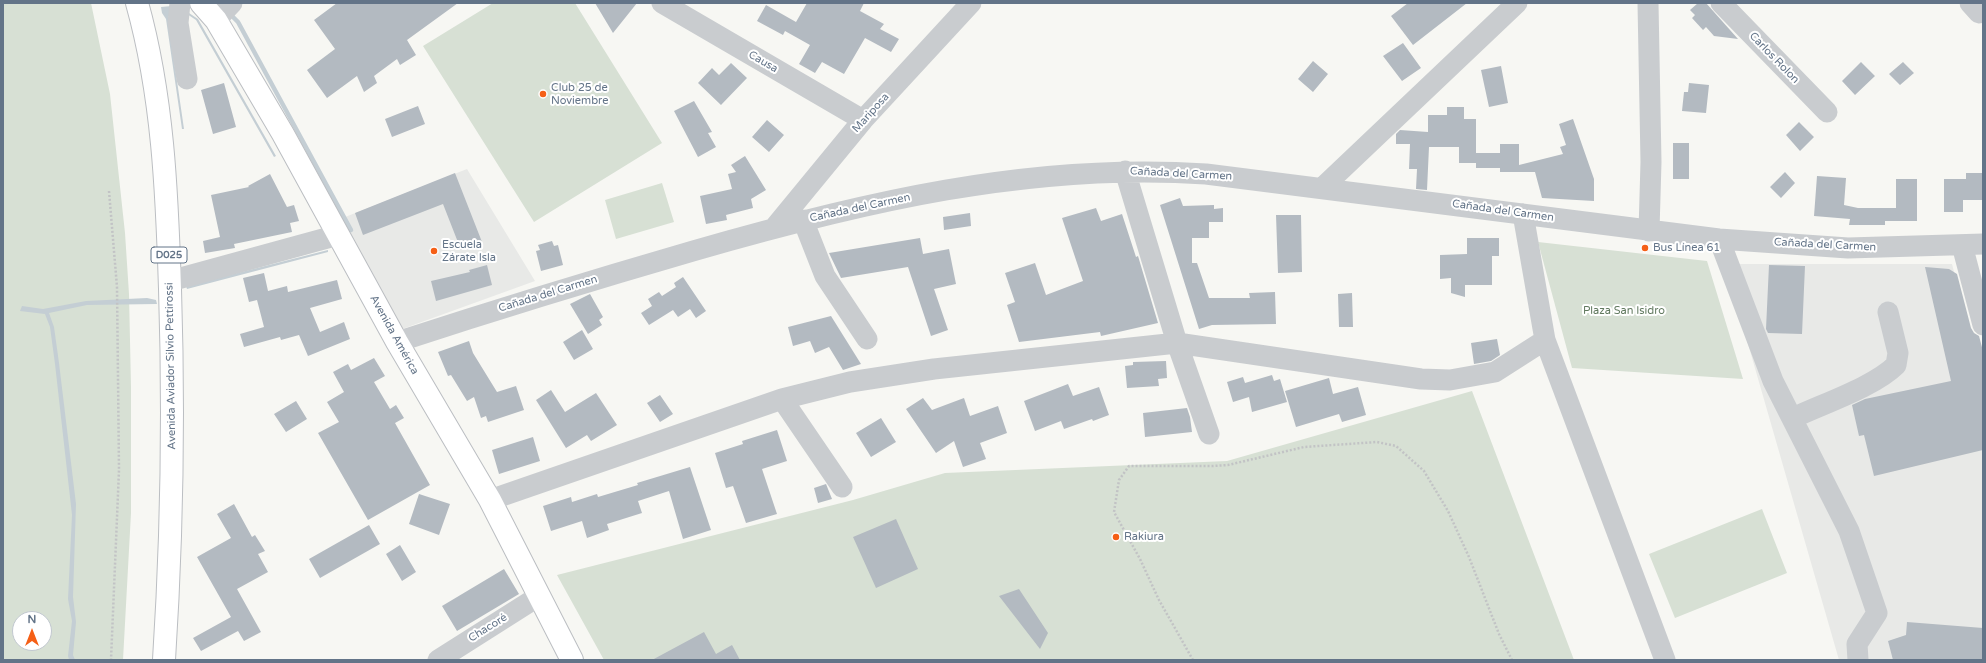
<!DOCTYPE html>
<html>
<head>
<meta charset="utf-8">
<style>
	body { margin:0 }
	#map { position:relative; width:1986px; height:663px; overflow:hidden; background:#f7f7f3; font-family:"Varela Round",sans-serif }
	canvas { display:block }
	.frame { position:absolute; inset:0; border:4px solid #637488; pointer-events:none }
	.north { position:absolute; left:12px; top:611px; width:40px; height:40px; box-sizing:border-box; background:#fff; border:1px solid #c1c7cf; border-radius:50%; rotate:0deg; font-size:11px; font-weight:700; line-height:16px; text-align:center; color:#637488 }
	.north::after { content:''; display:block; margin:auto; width:14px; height:18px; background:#f55f16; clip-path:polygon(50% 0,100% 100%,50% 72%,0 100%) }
</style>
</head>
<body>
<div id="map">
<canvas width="1986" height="663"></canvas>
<div class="frame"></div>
<div class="north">N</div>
</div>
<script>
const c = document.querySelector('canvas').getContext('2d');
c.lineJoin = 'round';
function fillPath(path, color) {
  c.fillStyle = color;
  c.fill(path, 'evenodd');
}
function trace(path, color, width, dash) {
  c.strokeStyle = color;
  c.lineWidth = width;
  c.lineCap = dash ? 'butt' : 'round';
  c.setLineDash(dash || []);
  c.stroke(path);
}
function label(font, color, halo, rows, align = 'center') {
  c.font = font + ' "Varela Round",sans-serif';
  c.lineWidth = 4;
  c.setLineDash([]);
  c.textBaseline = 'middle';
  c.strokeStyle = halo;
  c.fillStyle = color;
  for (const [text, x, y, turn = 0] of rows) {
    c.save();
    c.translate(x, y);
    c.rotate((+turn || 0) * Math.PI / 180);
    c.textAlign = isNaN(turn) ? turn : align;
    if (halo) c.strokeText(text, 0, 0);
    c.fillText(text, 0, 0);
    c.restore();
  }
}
const built = new Path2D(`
	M467 169 535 281 394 332 335 221Z
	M1725 264H1952L1983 385V660H1839Z`);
const green = new Path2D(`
	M3 3H91L110 94 125 233 129 294 131 387V513L123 660H3ZM20 619H44V643H20Z
	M493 3H575L662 143 534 222 423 46Z
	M662 183 674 222 616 239 605 200Z
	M1538 242 1707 261 1743 379 1572 368Z
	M1472 391 1574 660H604L557 575 853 500 945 473 1227 461Z
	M1762 509 1787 573 1675 618 1649 554Z`);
const water = new Path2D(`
	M172 6 168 19 184 129H182L166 19 162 13 161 7Z
	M189 13 198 19 276 156 274 157 196 20 187 14Z
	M328 250V252L187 289 186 286Z
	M147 298 156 300 157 304 87 305 49 313 54 327 59 363 76 504 73 597 76 622 73 655 75 660H69L68 656 72 621 68 599 72 515 55 364 50 327 45 314 20 311 22 306 43 309 86 301Z`);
const stream = new Path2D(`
	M233 17 238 22 351 230`);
const building = new Path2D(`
	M337 3H458L407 40 416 55 400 65 397 59 374 76 377 83 364 92 357 76 327 98 307 70 335 49 314 20Z
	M595 3H637L613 33Z
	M807 3H864L860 11 884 24 880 29 899 39 891 52 865 38 844 74 822 62 815 73 799 64 810 45 785 31 783 35 757 21 766 5 796 22Z
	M1408 3H1467L1413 45 1391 16Z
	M1698 3H1706L1738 39 1714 36 1706 27 1703 30 1692 18 1695 15 1690 10Z
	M1403 43 1421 68 1402 81 1383 56Z
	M1313 61 1328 74 1313 92 1298 79Z
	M1861 62 1875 76 1855 95 1842 81Z
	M1903 62 1914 73 1900 85 1889 74Z
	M731 63 747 78 721 105 698 83 712 68 719 75Z
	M1501 66 1508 103 1489 107 1481 70Z
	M224 83 236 127 213 134 201 90Z
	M1689 83 1709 85 1706 113 1682 111 1684 92H1688Z
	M694 101 712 132 708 133 716 147 698 157 674 111Z
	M418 106 425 124 392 137 385 119Z
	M1447 107H1464V119H1476V153H1500V144H1519V165L1563 154 1560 147 1566 145 1559 124 1573 119 1594 179V201L1542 198 1535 172H1500V168H1476V163H1459V147H1429L1427 190 1416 189 1417 169H1409L1410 144H1396V134L1400 130 1428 132V115H1447Z
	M767 120 784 135 769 152 752 137Z
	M1799 122 1814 137 1800 151 1786 135Z
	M1673 143H1689V179H1673Z
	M745 156 766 190 751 199 753 208 726 215 727 220 706 224 700 196 732 189 728 174 736 172 731 165Z
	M1785 172 1795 183 1781 198 1770 187Z
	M455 173 482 242 461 250 443 204 363 235 355 213Z
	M1966 173H1983V200H1963V212H1944V179H1966Z
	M270 174 287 207 294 205 299 221 290 223 292 232 234 244 235 248 205 253 203 241 220 237 211 195 249 187 248 186Z
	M1817 176 1846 178 1844 205 1858 208H1896V179H1917V221H1885V225H1849L1850 219 1814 216Z
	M1180 198 1183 206 1214 205V209L1223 208V222H1209V238H1192V263H1197L1209 298H1250L1249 293 1275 292 1276 324 1212 325 1199 329 1160 205Z
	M1096 208 1101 221 1122 214 1136 257 1138 256 1158 323 1101 336 1100 332 1019 342 1007 305 1015 302 1005 273 1035 263 1046 295 1083 281 1062 218Z
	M970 213 971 226 944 230 943 217Z
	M1276 215H1301L1302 272 1278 273Z
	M920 238 923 254 949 249 956 284 934 289 948 330 931 336 908 267 841 278 829 253Z
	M1467 238H1499V256H1492V285H1465V297L1451 293V278L1440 279V255L1467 254Z
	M552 241 554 246 558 245 563 265 541 271 536 251 540 250 538 245Z
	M487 265 492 285 436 301 431 281 470 272 469 270Z
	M1769 265 1805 266 1802 334 1768 333 1766 329Z
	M1925 267 1949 269 1957 274 1971 328 1974 333 1979 336 1983 351V450L1874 476 1864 435 1859 436 1852 405 1865 399 1951 381Z
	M264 273 268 291 287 286 288 292 337 280 342 299 310 308 320 332 344 322 350 339 308 356 299 335 281 340 280 337 244 347 240 334 264 327 257 300 249 302 243 278Z
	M683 277 706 311 696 318 690 309 678 317 673 310 649 325 641 313 652 306 648 299 659 292 662 296 676 287 674 283Z
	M1352 293 1353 327H1339L1338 294Z
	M590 294 603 317 599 320 602 325 588 334 570 304Z
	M831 316 861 364 843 370 829 347 815 353 810 341 793 346 788 327Z
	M582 330 593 349 574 360 563 342Z
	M1497 339 1500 355 1491 361 1474 364 1471 343Z
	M469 341 473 353 497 392 516 386 524 410 488 422 486 416 481 418 474 397 467 401 451 375 448 376 438 352Z
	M374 358 385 376 374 382 390 409 396 405 404 418 395 423 430 485 368 520 318 433 339 422 327 402 344 392 333 372 348 364 351 370Z
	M1166 361 1167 378 1158 379 1159 386 1127 388 1125 366 1133 365V362Z
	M1272 375 1274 381 1280 379 1287 402 1252 412 1249 397 1233 402 1227 382 1243 377 1245 383Z
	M1329 378 1333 394 1358 387 1366 415 1342 422 1339 414 1296 427 1285 391Z
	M1068 384 1073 396 1099 387 1109 415 1093 421 1092 419 1064 429 1061 421 1035 431 1024 401Z
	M551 390 565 412 596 393 617 425 591 441 587 435 566 448 536 400Z
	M660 395 673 414 660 422 647 403Z
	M923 398 932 410 964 398 970 416 998 406 1007 433 980 443 986 459 963 467 954 441 936 453 906 409Z
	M296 401 307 419 286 432 274 414Z
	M1187 408 1190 417 1192 432 1145 437 1143 413Z
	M881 418 896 442 871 457 856 433Z
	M777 430 787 461 762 469 777 514 746 523 733 486 726 488 715 453 743 444 742 441Z
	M533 437 540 461 499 474 492 450Z
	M690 467 711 530 683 539 669 491 638 501 642 513 607 524 609 530 587 538 582 521 551 531 543 506 571 497 572 502 597 494 598 497 638 485 637 483Z
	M826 484 832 499 818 503 814 488Z
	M419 494 450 504 439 535 409 524Z
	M234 504 252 537 255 535 265 551 258 554 268 572 237 589 261 632 244 641 238 631 201 651 193 638 231 617 197 557 231 538 217 514Z
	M896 519 918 569 876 588 853 537Z
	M369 525 380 544 320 578 309 559Z
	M400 545 416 572 402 581 386 554Z
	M504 569 519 594 457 631 442 606Z
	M1019 589 1048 633 1040 649 999 596Z
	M1907 622 1983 628V660H1893L1888 641 1906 635Z
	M704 632 716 654 732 645 740 660H652Z`);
const path = new Path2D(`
	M109 191 117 287 119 470 111 660
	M1193 660 1159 600 1140 559 1114 512 1119 480 1129 466H1212L1228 465 1304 447 1377 442 1396 446 1424 471 1448 511 1469 557 1499 634 1512 660`);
const minor = new Path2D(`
	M180 3 178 23 187 79
	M662 3 863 120
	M1648 3 1651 162 1649 231
	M1721 3 1827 112
	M1970 3 1979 13
	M216 20 232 3
	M1125 171 1177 343 1209 434
	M1322 188 1517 3
	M1523 214 1545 340 1665 660
	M803 220 825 276 867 339
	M775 227 863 120 971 3
	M1719 239 1773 381 1849 531 1877 613 1857 644 1858 660
	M1962 245 1983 325
	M170 281 338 235
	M397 342C495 310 593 280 693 251 859 203 1031 162 1206 174L1719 239 1848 248 1983 244
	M782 399 842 487
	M1793 418C1822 404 1874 387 1896 365L1898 353 1888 312
	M490 500 782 399 850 382 934 369 1177 343 1421 379 1450 380 1495 372 1545 340
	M438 660 539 596`);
const major = new Path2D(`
	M137 3C163 96 167 193 170 289 174 413 172 536 164 660
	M201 3 216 20 283 134 397 342 490 500 572 660`);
const markers = [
	[543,94,4,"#f55f16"],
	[1645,248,4,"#f55f16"],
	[434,251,4,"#f55f16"],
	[1116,537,4,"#f55f16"]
];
const shields = [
	[169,255,36]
];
const shieldNames = [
	["D025",169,255]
];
const streetNames = [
	["Carlos Rolon",1774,58,46],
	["Causa",763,62,30],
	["Mariposa",871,113,-48],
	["Cañada del Carmen",1181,174,3],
	["Cañada del Carmen",860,208,-12],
	["Cañada del Carmen",1503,211,8],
	["Cañada del Carmen",1825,245,3],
	["Cañada del Carmen",548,294,-17],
	["Avenida América",394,335,61],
	["Avenida Aviador Silvio Pettirossi",171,366,-91],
	["Chacoré",488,628,-32]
];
const poiNames = [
	["Club 25 de",551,88],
	["Noviembre",551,101],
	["Escuela",442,245],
	["Zárate Isla",442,258],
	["Bus Línea 61",1653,248],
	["Rakiura",1124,537]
];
const parkNames = [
	["Plaza San Isidro",1624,311]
];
fillPath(built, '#e8e9e7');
fillPath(green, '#d7e0d4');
fillPath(water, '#c4ced4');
trace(stream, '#c4ced4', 4.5);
fillPath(building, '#b3bac1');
trace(major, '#bbbec2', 24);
trace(path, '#c2c3c5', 2.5, [2, 2]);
trace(minor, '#c9cccf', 21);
trace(major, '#fff', 22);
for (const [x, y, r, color] of markers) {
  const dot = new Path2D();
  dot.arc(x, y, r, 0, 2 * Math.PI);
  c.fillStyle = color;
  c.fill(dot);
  trace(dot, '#fff', 1.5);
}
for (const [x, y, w] of shields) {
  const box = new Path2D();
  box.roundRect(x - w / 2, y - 8, w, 16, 3);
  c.fillStyle = '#fff';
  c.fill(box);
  trace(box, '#637488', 1);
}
label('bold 10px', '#637488', null, shieldNames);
label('11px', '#637488', '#fff', streetNames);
label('11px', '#637488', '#fff', poiNames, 'left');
label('11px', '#61795f', '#fff', parkNames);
</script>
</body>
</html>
